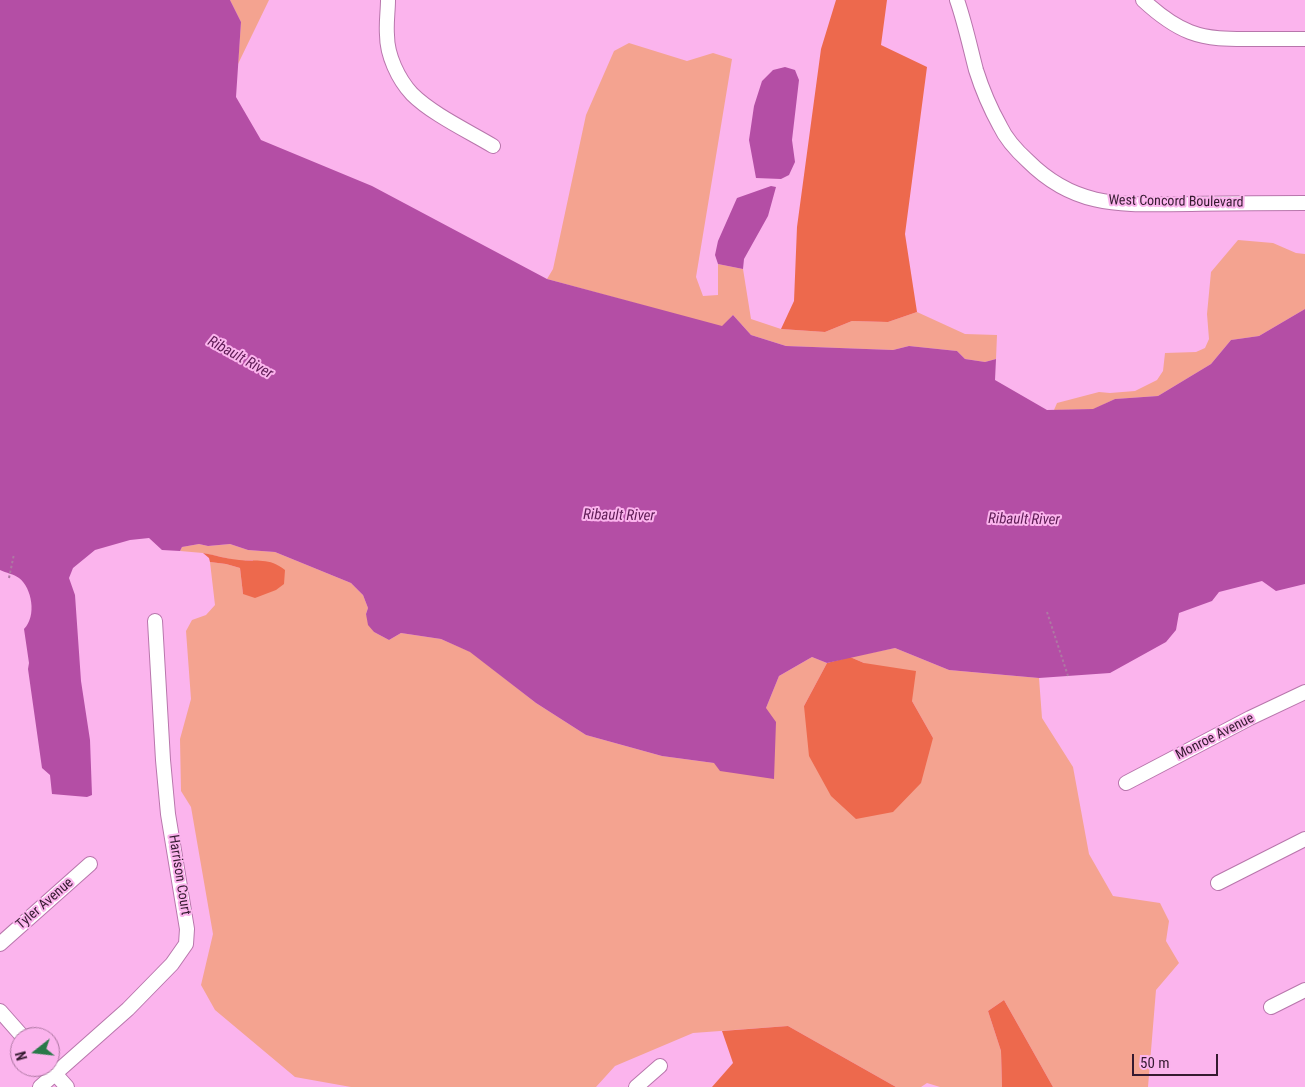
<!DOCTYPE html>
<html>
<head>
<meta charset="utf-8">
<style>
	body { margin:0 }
	#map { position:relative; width:1305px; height:1087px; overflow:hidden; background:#fbb4ed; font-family:"Roboto Condensed",sans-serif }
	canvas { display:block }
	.north { position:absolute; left:10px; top:1027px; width:50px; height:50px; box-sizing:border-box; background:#fbb4ed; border:1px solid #ac76a1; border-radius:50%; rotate:254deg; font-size:14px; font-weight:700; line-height:20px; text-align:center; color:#351a30 }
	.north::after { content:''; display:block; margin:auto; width:18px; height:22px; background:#297949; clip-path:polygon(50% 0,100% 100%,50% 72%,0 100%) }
	.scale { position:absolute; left:1132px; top:1054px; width:86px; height:22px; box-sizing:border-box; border:2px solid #351a30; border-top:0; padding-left:6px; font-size:15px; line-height:18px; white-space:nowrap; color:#351a30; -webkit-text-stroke:4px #fbb4ed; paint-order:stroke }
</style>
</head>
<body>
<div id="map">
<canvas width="1305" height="1087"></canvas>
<div class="north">N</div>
<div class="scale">50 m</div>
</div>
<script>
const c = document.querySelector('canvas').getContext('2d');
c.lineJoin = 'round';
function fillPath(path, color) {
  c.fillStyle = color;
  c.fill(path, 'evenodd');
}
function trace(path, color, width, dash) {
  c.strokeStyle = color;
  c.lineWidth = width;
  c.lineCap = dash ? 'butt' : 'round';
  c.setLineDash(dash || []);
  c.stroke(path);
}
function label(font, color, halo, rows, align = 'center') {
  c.font = font + ' "Roboto Condensed",sans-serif';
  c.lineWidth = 4;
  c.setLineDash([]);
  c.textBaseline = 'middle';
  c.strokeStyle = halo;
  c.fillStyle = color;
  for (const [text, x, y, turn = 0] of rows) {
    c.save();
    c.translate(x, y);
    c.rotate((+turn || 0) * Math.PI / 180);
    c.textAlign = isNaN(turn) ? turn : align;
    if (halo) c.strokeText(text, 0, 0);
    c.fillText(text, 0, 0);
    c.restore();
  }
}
const green = new Path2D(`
	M230 0H269L238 64 241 22Z
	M629 43 687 61 713 53 732 59 696 277 703 296 718 295V264L743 269 751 319 781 329 825 332 852 321 888 322 917 312 965 334 997 335 996 359 985 362 965 359 957 351 909 346 893 350 786 346 751 335 733 315 722 327 547 279 553 269 586 115 614 51Z
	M1238 240 1273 243 1296 253 1305 254V309L1259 336 1231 340 1211 364 1158 396 1115 399 1094 409 1054 410 1057 403 1099 392 1110 393 1135 391 1157 380 1163 371 1165 353 1196 352 1205 348 1209 339 1207 314 1211 272Z
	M199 544 208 546 230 544 248 550 275 552 351 583 363 595 368 608 366 614 374 632 389 640 401 633 441 639 471 652 536 703 586 735 662 756 714 763 766 708 779 676 812 657 827 663 804 706 933 738 912 701 864 663 850 657 895 648 949 670 1039 678 1042 718 1073 767 1089 854 1113 896 1160 903 1169 921 1166 941 1179 963 1156 990 1148 1087H1053L1004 1000 988 1011 1001 1051 1002 1087H940L927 1083 921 1087H896L788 1026 693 1033 615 1066 596 1087H351L295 1077 215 1010 201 985 213 934 191 807 181 791 180 739 191 699 186 631 192 620 206 615 215 605 210 562 226 564 240 568 243 594 253 560 239 561 203 553 180 551 182 547Z`);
const forest = new Path2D(`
	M836 0H887L881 45 927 67 905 234 917 312 888 322 852 321 825 332 781 329 794 301 797 227 821 49Z
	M203 553C215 555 227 559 239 560 257 562 269 557 285 570L284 584 276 590 255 598 243 594 240 568 226 564 210 562 209 558Z
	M850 657 864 663 916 671 912 701 933 738 921 783 893 812 856 819 831 796 809 756 804 706 827 663Z
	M1004 1000 1053 1087H1002L1001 1051 988 1011Z
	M788 1026 896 1087H712L733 1063 722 1031Z`);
const water = new Path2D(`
	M0 0H230L241 22 236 97 261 140 372 186 547 279 722 326 733 315 751 335 786 346 893 350 909 346 957 351 965 359 985 362 996 359 995 380 1047 410 1093 409 1115 399 1158 396 1211 364 1231 340 1259 336 1305 309V584L1276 591 1262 581 1219 592 1212 601 1179 613 1176 630 1166 642 1110 673 1039 678 949 670 895 648 827 663 812 657 779 676 766 708 776 722 774 779 720 771 714 763 662 756 586 735 536 703 470 652 441 639 401 633 389 640 374 632 368 625 366 614 368 608 363 595 351 583 275 552 248 550 230 544 208 546 199 544 182 547 180 551 162 550 149 538 130 540 95 550 73 568 69 578 75 595 81 681 90 740 92 795 87 797 52 794 50 775 42 768 28 669 29 663 24 629C37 616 32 588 19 578 14 574 6 573 0 570Z
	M785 67 795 70 799 80 792 140 795 162 789 175 781 179 756 178 749 140 754 106 762 81 773 70Z
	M771 186 776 187 768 216 744 259 743 269 718 264 715 255 718 241 737 198Z`);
const path = new Path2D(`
	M9 578 14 554
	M1047 612 1068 676`);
const street = new Path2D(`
	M388 0C388 11 386 23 387 35 387 55 398 79 412 94 432 114 468 131 493 146
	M957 0C965 23 970 47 976 70 982 89 990 108 1000 126 1006 139 1017 151 1028 161 1078 211 1127 204 1191 204 1229 203 1267 203 1305 203
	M1143 0C1157 13 1172 25 1190 32 1211 40 1233 39 1255 39 1272 39 1288 39 1305 39
	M1126 783 1250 718 1305 692
	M1218 883 1305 839
	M0 944 90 864
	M1271 1007 1305 990
	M0 1011 23 1037
	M50 1068 67 1087
	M40 1087 128 1009 172 964 186 944 187 929 168 814 163 760 155 621
	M636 1087 660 1066`);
const streetNames = [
	["West Concord Boulevard",1176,202,1],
	["Monroe Avenue",1215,737,-27],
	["Harrison Court",179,875,81],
	["Tyler Avenue",45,904,-41]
];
const waterNames = [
	["Ribault River",240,358,29],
	["Ribault River",619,516,1],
	["Ribault River",1024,520,1]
];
fillPath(green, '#f4a390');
fillPath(forest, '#ed694d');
fillPath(water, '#b44ea5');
trace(street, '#b876ac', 16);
trace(path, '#ae78a3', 2, [2.5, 2.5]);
trace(street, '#fff', 14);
label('14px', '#351a30', '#fbb4ed', streetNames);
label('italic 15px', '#5c1a53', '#fbb4ed', waterNames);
</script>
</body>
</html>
